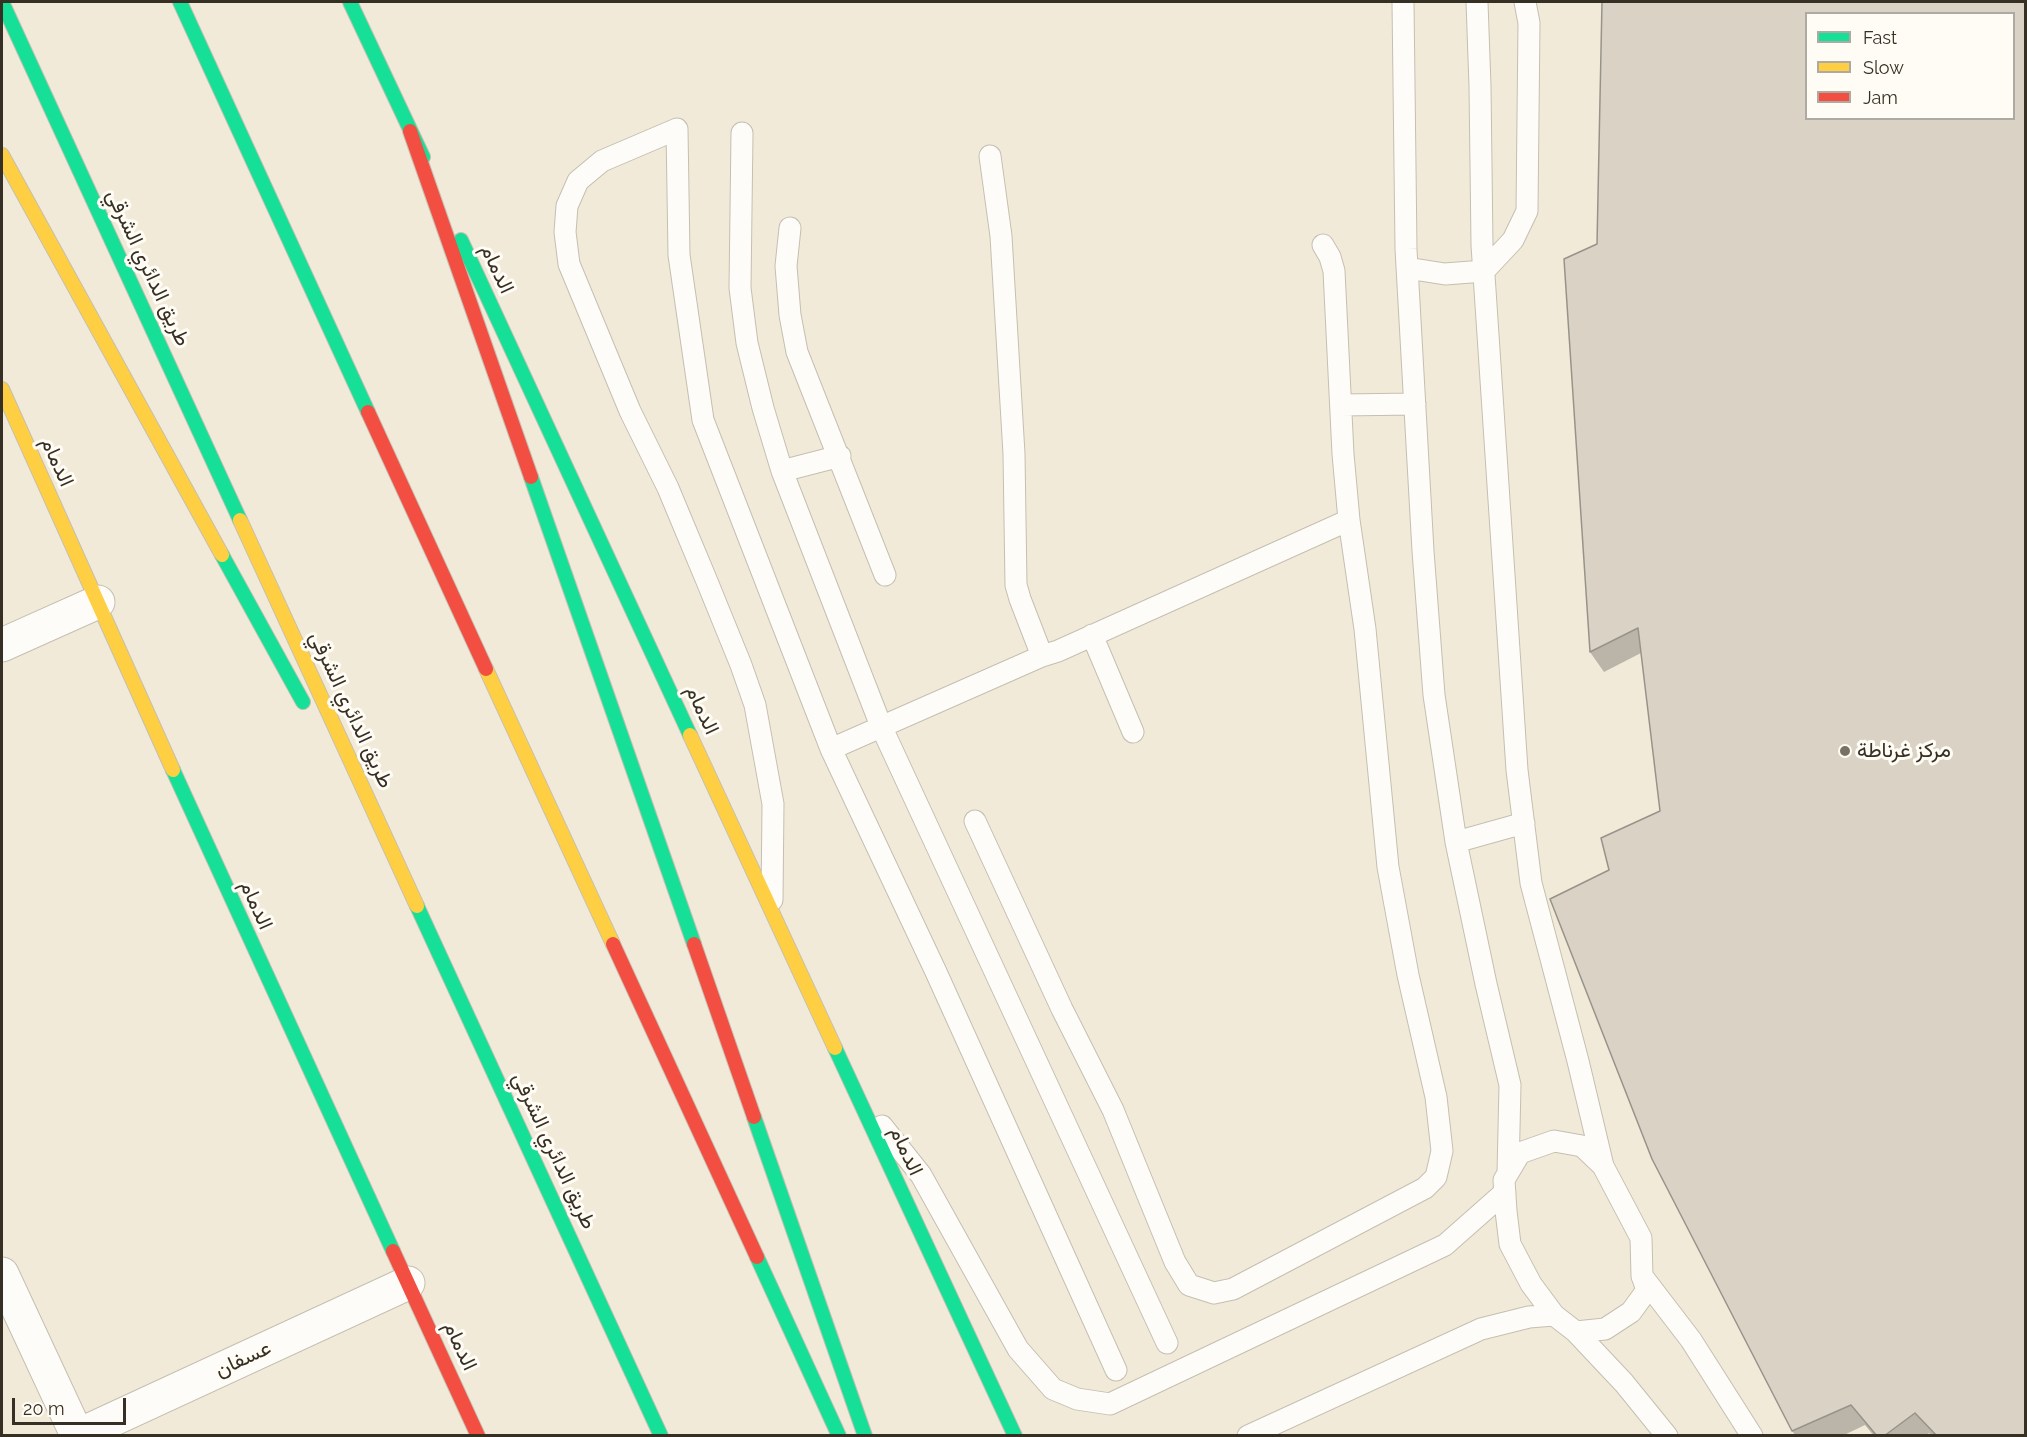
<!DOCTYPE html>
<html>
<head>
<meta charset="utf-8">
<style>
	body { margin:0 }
	#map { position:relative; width:2027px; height:1437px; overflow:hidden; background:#f2ead8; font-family:Raleway,sans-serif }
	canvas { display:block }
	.frame { position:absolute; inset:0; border:3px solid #363024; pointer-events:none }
	.legend { position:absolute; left:1805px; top:12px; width:210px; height:108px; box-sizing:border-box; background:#fffbf5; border:2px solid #afaaa1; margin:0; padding:8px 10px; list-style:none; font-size:18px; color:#363024 }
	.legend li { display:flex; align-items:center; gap:12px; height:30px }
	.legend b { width:30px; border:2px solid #afaaa1 }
	.scale { position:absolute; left:12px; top:1398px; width:114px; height:27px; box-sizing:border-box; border:3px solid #363024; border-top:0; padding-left:8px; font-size:18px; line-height:21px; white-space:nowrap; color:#363024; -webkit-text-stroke:4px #fffbf5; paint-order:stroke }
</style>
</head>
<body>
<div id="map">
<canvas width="2027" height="1437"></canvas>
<div class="frame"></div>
<ul class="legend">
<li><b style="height:8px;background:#16e098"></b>Fast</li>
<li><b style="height:8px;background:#ffcf43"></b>Slow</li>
<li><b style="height:8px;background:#f24e42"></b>Jam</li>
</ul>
<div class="scale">20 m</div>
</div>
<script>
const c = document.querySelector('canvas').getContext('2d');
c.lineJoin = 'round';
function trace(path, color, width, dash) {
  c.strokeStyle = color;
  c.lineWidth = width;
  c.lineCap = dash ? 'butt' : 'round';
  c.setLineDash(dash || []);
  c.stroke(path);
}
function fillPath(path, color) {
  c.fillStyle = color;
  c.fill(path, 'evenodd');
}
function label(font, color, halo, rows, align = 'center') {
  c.font = font + ' Raleway,Vazirmatn,sans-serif';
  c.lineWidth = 6;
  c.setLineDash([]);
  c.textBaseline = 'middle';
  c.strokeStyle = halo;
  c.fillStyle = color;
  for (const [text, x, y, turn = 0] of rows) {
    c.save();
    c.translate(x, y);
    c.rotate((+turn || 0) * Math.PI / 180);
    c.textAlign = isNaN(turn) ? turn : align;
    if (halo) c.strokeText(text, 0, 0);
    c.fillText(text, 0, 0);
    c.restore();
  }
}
const lane = new Path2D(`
	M1403 2 1406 249 1423 551 1434 695 1456 842 1486 984 1510 1085 1508 1173
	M1477 2 1480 86 1482 245 1517 770 1531 883 1578 1061 1603 1166
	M742 133 740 288 747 343 763 408 782 471 881 726 1167 1343
	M990 156 1001 236 1014 454 1016 585 1020 599 1042 656 1058 651 1349 520 1343 454 1334 271 1330 257 1323 245
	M790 228 786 266 790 315 797 352 885 575
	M1407 268 1445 274 1484 271 1513 240 1527 211 1529 23 1525 2
	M1341 405 1415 404
	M782 471 840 456
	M1092 635 1133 732
	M831 749 1042 656
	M975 821 1062 1009 1113 1110 1175 1262 1189 1285 1214 1293 1233 1289 1425 1188 1436 1177 1442 1151 1436 1097 1408 975 1388 867 1365 629 1349 520
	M1456 842 1524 823
	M772 900 773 804 755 705 741 665 706 579 668 488 630 411 569 264 565 232 567 206 578 181 602 161 677 129 679 255 703 420 831 749 936 972 1116 1370
	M882 1126 921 1175 1018 1349 1053 1389 1077 1399 1110 1404 1445 1245 1505 1192
	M1554 1141 1582 1146 1603 1166 1641 1238 1642 1276 1647 1290 1631 1312 1605 1329 1576 1332 1554 1315 1531 1284 1510 1244 1506 1211 1504 1180 1520 1153Z
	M1642 1276 1691 1340 1752 1436
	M1576 1332 1624 1383 1667 1436
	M1248 1436 1481 1329 1529 1317 1554 1315`);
const street = new Path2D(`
	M2 645 98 602
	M2 1274 77 1435
	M77 1436 408 1283`);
const fast = new Path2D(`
	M2 2 240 520
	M180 2 368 412
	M350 2 423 157
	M461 240 690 735
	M531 477 694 944
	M222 555 303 702
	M173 770 393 1251
	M417 906 661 1436
	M835 1048 1015 1436
	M754 1117 865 1436
	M757 1257 839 1436`);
const slow = new Path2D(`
	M2 155 222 555
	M2 389 173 770
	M240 520 417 906
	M486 669 613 944
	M690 735 835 1048`);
const jam = new Path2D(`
	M410 131 531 477
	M368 412 486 669
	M613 944 757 1257
	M694 944 754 1117
	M393 1251 478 1436`);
const wall = new Path2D(`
	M1597 244 2025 1436H1932L1929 1433 1926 1436H1874L1865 1425 1842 1436H1796L1792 1431 1609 870 1660 811 1641 653 1604 672 1590 652Z`);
const building = new Path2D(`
	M1602 2H2025V1436H1937L1915 1413 1884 1436H1877L1851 1405 1792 1431 1652 1159 1550 899 1609 870 1601 838 1660 811 1638 628 1590 652 1564 259 1597 244ZM1806 14H2013V118H1806Z`);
const markers = [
	[1845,751,6,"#787163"]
];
const streetNames = [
	["طريق الدائري الشرقي",148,268,65],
	["الدمام",497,269,65],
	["الدمام",57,462,66],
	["طريق الدائري الشرقي",351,710,65],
	["الدمام",702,710,65],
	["الدمام",256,905,66],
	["طريق الدائري الشرقي",554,1151,65],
	["الدمام",906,1151,65],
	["الدمام",460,1346,65],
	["عسفان",243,1359,-25]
];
const poiNames = [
	["مركز غرناطة",1857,751]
];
trace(lane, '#c5bfb1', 23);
trace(street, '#c5bfb1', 35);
trace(fast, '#c5bfb1', 16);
trace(slow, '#c5bfb1', 16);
trace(jam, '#c5bfb1', 16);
trace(lane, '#fdfcf9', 21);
trace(street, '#fdfcf9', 33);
trace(fast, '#16e098', 14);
trace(slow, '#ffcf43', 14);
trace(jam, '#f24e42', 14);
fillPath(wall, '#bbb5a9');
fillPath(building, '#d9d2c5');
trace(building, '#98938a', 1.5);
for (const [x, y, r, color] of markers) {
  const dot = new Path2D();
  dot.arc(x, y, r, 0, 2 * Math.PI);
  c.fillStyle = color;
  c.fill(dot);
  trace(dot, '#fffbf5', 2);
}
label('21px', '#363024', '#fffbf5', streetNames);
label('21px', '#363024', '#fffbf5', poiNames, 'left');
</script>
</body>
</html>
